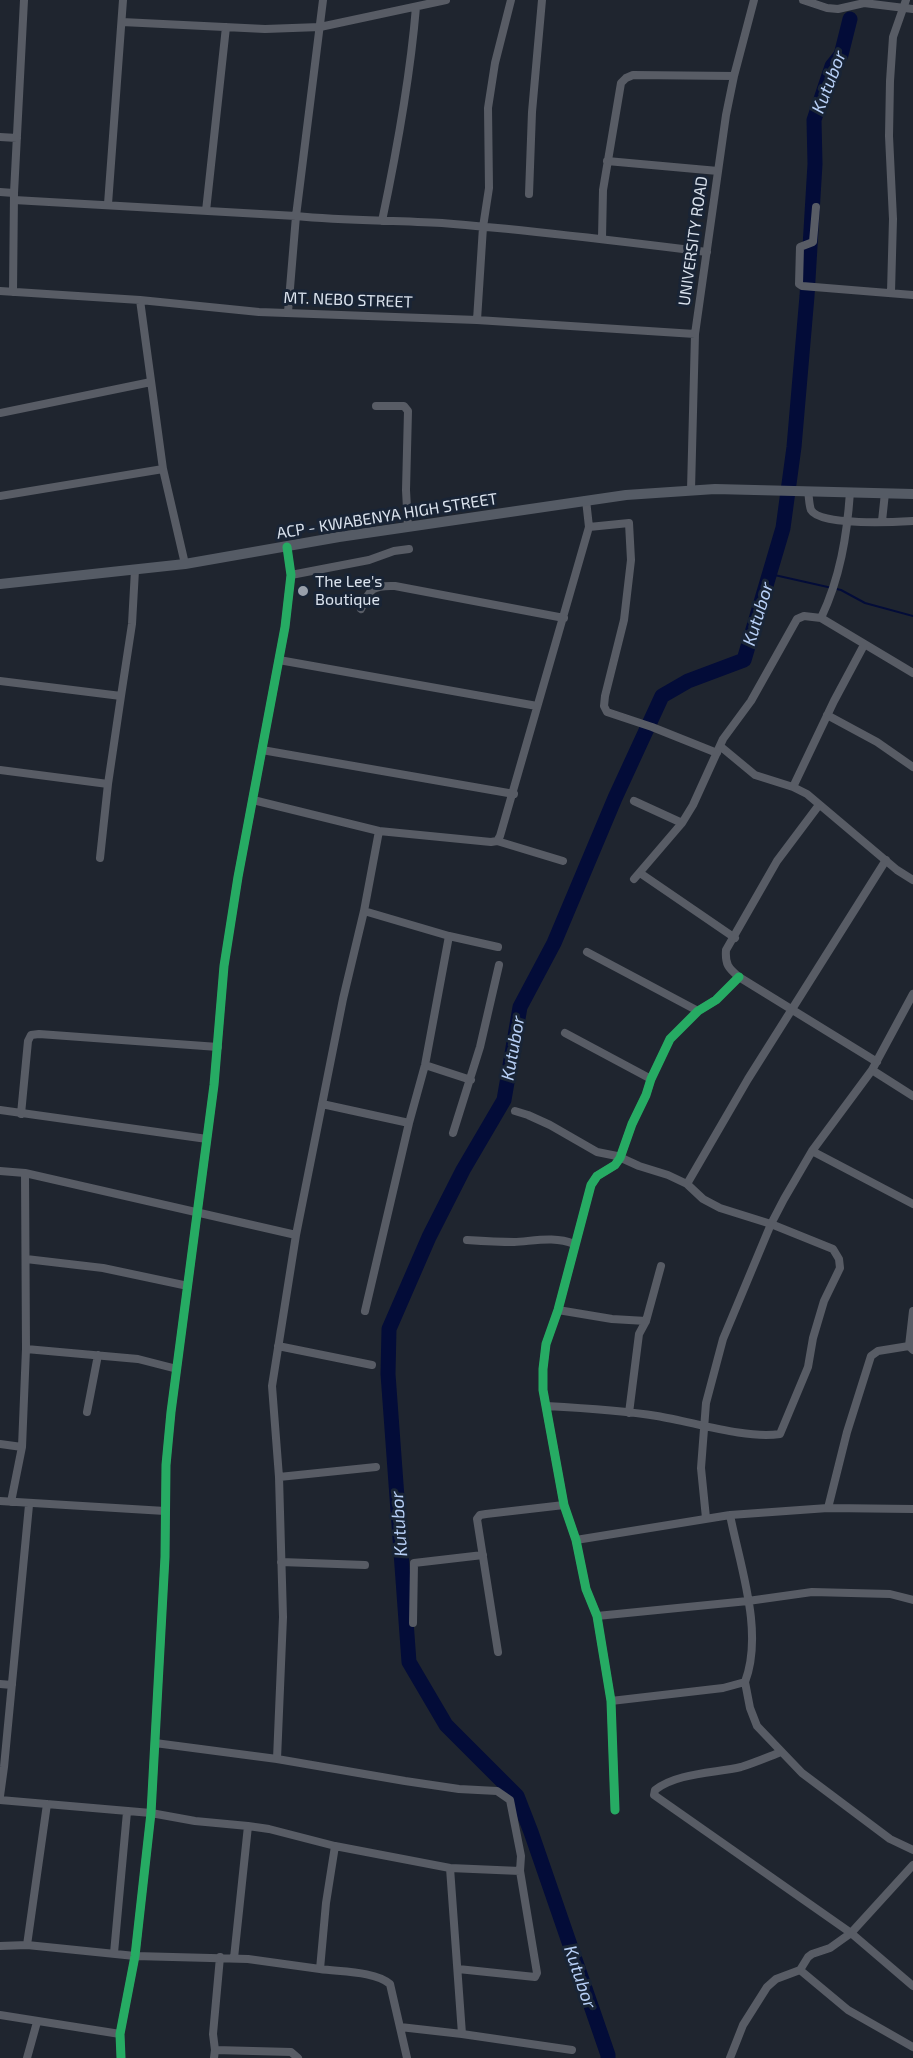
<!DOCTYPE html>
<html>
<head>
<meta charset="utf-8">
<style>
	body { margin:0 }
	canvas { display:block; background:#1f252f }
</style>
</head>
<body>
<canvas width="913" height="2058"></canvas>
<script>
const c = document.querySelector('canvas').getContext('2d');
c.lineJoin = 'round';
function trace(path, color, width, dash) {
  c.strokeStyle = color;
  c.lineWidth = width;
  c.lineCap = dash ? 'butt' : 'round';
  c.setLineDash(dash || []);
  c.stroke(path);
}
function label(font, color, halo, rows, align = 'center') {
  c.font = font + ' "Exo 2",sans-serif';
  c.lineWidth = 6;
  c.setLineDash([]);
  c.textBaseline = 'middle';
  c.strokeStyle = halo;
  c.fillStyle = color;
  for (const [text, x, y, turn = 0] of rows) {
    c.save();
    c.translate(x, y);
    c.rotate((+turn || 0) * Math.PI / 180);
    c.textAlign = isNaN(turn) ? turn : align;
    if (halo) c.strokeText(text, 0, 0);
    c.fillText(text, 0, 0);
    c.restore();
  }
}
const stream = new Path2D(`
	M770 574 841 590 865 603 913 616`);
const river = new Path2D(`
	M608 2058V2055L531 1832 517 1796 446 1725 409 1662 388 1374 389 1329 429 1237 463 1170 504 1100 520 1007 554 943 615 798 662 696 688 681 744 660 783 528 794 447 807 296 815 164 814 120 832 66 841 55 850 19`);
const minor = new Path2D(`
	M803 0 827 8 838 9 864 3 913 9
	M122 22 265 29 320 27 446 0
	M0 137 17 138
	M607 161 718 171
	M0 192 14 193
	M529 194 532 112 542 0
	M14 200 296 216C345 221 393 220 442 223 531 230 619 241 707 252
	M108 204 123 0
	M816 207 813 242 800 247 799 284 802 286 913 295
	M206 211 226 27
	M382 221C397 150 410 79 416 7
	M602 238 603 190 621 83 626 78 633 75 734 76
	M0 291 140 300 259 312 477 320 695 334
	M13 292 14 193 24 0
	M891 292 893 219 889 136 890 81 893 37 906 0
	M140 300 163 469 185 564
	M288 312 296 216 323 0
	M477 320 483 227 489 188 488 108 495 63 511 0
	M376 406H404L408 411 406 490 408 527
	M0 413 151 382
	M691 490 695 334 726 115 734 76 754 0
	M808 491C809 496 809 505 811 510 820 526 895 522 913 521
	M0 496 163 469
	M882 521 885 493
	M589 527 629 523 631 560 624 620 605 696 604 706 607 712 652 727 717 753
	M291 575 369 560 394 551 409 549
	M361 609C370 589 372 585 395 586L564 618
	M821 618C840 578 847 536 850 492
	M279 660 537 706
	M0 681 121 696 108 784 0 770
	M121 696 132 624 135 570
	M827 715 877 742 913 767
	M720 746 755 775 793 787 807 794 897 870 913 880
	M262 750 514 794
	M793 787 834 701 864 645
	M253 800 379 831 491 842 497 841 563 861
	M634 801 682 823
	M819 805 777 861 726 950C725 964 728 968 739 977L877 1062
	M497 841 500 836 589 527 586 500
	M100 858 108 784
	M640 873 735 938
	M634 879 682 823 693 805 723 739 751 701 797 619 804 616 821 618 913 673
	M364 911 449 936 498 947
	M587 952 698 1011
	M565 1033 651 1079
	M425 1065 471 1080
	M872 1070 913 1096
	M322 1104 409 1123
	M0 1110 207 1139
	M515 1111 528 1115 550 1125 597 1152 617 1156 639 1166 668 1175 687 1184 703 1199 720 1208 771 1224 833 1249 839 1259 840 1268 824 1301 813 1338 808 1367 780 1434C744 1439 694 1422 657 1416 620 1410 583 1408 546 1406
	M21 1114 28 1041 31 1035 39 1034 218 1047
	M453 1133 480 1047 499 965
	M812 1151 913 1204
	M0 1171 25 1173 296 1235
	M687 1184 748 1079 886 860
	M467 1240C482 1241 498 1242 514 1242 534 1241 555 1236 574 1244
	M26 1259 103 1268 188 1286
	M558 1310 612 1319 646 1321
	M365 1311 409 1123 425 1065 449 936
	M278 1346 372 1365
	M909 1346 913 1311
	M26 1349 138 1359 177 1369
	M87 1412 98 1355
	M629 1413 639 1334 646 1321 661 1266
	M0 1444 22 1447
	M279 1477 376 1467
	M0 1501 165 1511
	M11 1502 22 1447 26 1349 25 1173
	M828 1508 847 1432 871 1356 878 1351 909 1346 913 1350
	M706 1518 701 1468 706 1403 723 1339 771 1224 784 1199 812 1151 872 1070 913 994
	M576 1540 730 1515 828 1508 913 1509
	M281 1562 365 1565
	M597 1616 748 1601 812 1592 890 1594 913 1600
	M413 1623 414 1563 483 1555
	M498 1652 477 1519 480 1515 486 1514 564 1505
	M745 1682 750 1708 757 1726 802 1773 890 1839 913 1850
	M0 1684 12 1685
	M611 1701 723 1688 745 1682C764 1632 740 1566 730 1515
	M781 1752C768 1757 754 1763 741 1767 715 1773 676 1773 655 1790L654 1795 851 1933 913 1986
	M277 1759 283 1617 279 1477 272 1386 296 1235 343 999 364 911 379 831
	M0 1796 4 1767 29 1505
	M0 1800 151 1813 195 1821 248 1826 269 1829 335 1846 450 1868 520 1871 521 1856 510 1800 497 1791 459 1789 405 1781 277 1759 155 1743
	M615 1810 611 1701 597 1616 586 1589 576 1540 564 1505 543 1390V1369L546 1344 558 1310 591 1185 597 1176 615 1165 620 1158 632 1124 646 1095 651 1079 670 1039 698 1011 716 1000 739 977
	M335 1846 326 1903 320 1969C341 1972 375 1971 390 1984L407 2058
	M27 1945 47 1804
	M0 1946 27 1945 135 1956 248 1959 320 1969
	M114 1953 127 1812
	M234 1958 248 1826
	M458 1969 535 1977 537 1973 520 1871
	M800 1970 848 2010 913 2047
	M0 2015 120 2034
	M400 2027 462 2034 450 1868
	M462 2034 572 2050
	M215 2050 291 2052 298 2058
	M27 2058 37 2022
	M121 2058 120 2034 135 1956 151 1813 165 1557 166 1465 171 1412 214 1085 224 966 238 877 285 627 291 575 287 547
	M214 2058 215 2050 213 2034 220 1957
	M730 2058 743 2025 767 1987 776 1979 800 1970 808 1957 812 1954 830 1948 851 1933 913 1865`);
const major = new Path2D(`
	M0 584 185 564 339 537 626 495 715 489 913 494`);
const cycleway = new Path2D(`
	M615 1810 611 1701 597 1616 586 1589 576 1540 564 1505 543 1390V1369L546 1344 558 1310 591 1185 597 1176 615 1165 620 1158 632 1124 646 1095 651 1079 670 1039 698 1011 716 1000 739 977
	M121 2058 120 2034 135 1956 151 1813 165 1557 166 1465 171 1412 214 1085 224 966 238 877 285 627 291 575 287 547`);
const markers = [
	[303,591,6,"#99a0ab"]
];
const streetNames = [
	["UNIVERSITY ROAD",693,241,-82],
	["MT. NEBO STREET",348,300,2],
	["ACP - KWABENYA HIGH STREET",387,516,-9]
];
const poiNames = [
	["The Lee's",315,582],
	["Boutique",315,600]
];
const waterNames = [
	["Kutubor",829,82,-69],
	["Kutubor",758,614,-73],
	["Kutubor",513,1048,-80],
	["Kutubor",399,1524,-94],
	["Kutubor",580,1977,71]
];
trace(stream, '#030c38', 2);
trace(river, '#030c38', 15);
trace(minor, '#585c65', 8);
trace(major, '#555b65', 10);
trace(cycleway, '#26ab63', 9);
for (const [x, y, r, color] of markers) {
  const dot = new Path2D();
  dot.arc(x, y, r, 0, 2 * Math.PI);
  c.fillStyle = color;
  c.fill(dot);
  trace(dot, '#192435', 2);
}
label('16px', '#dbe3ee', '#192435', streetNames);
label('16px', '#dbe3ee', '#192435', poiNames, 'left');
label('italic 18px', '#b8d0f7', '#192435', waterNames);
</script>
</body>
</html>
